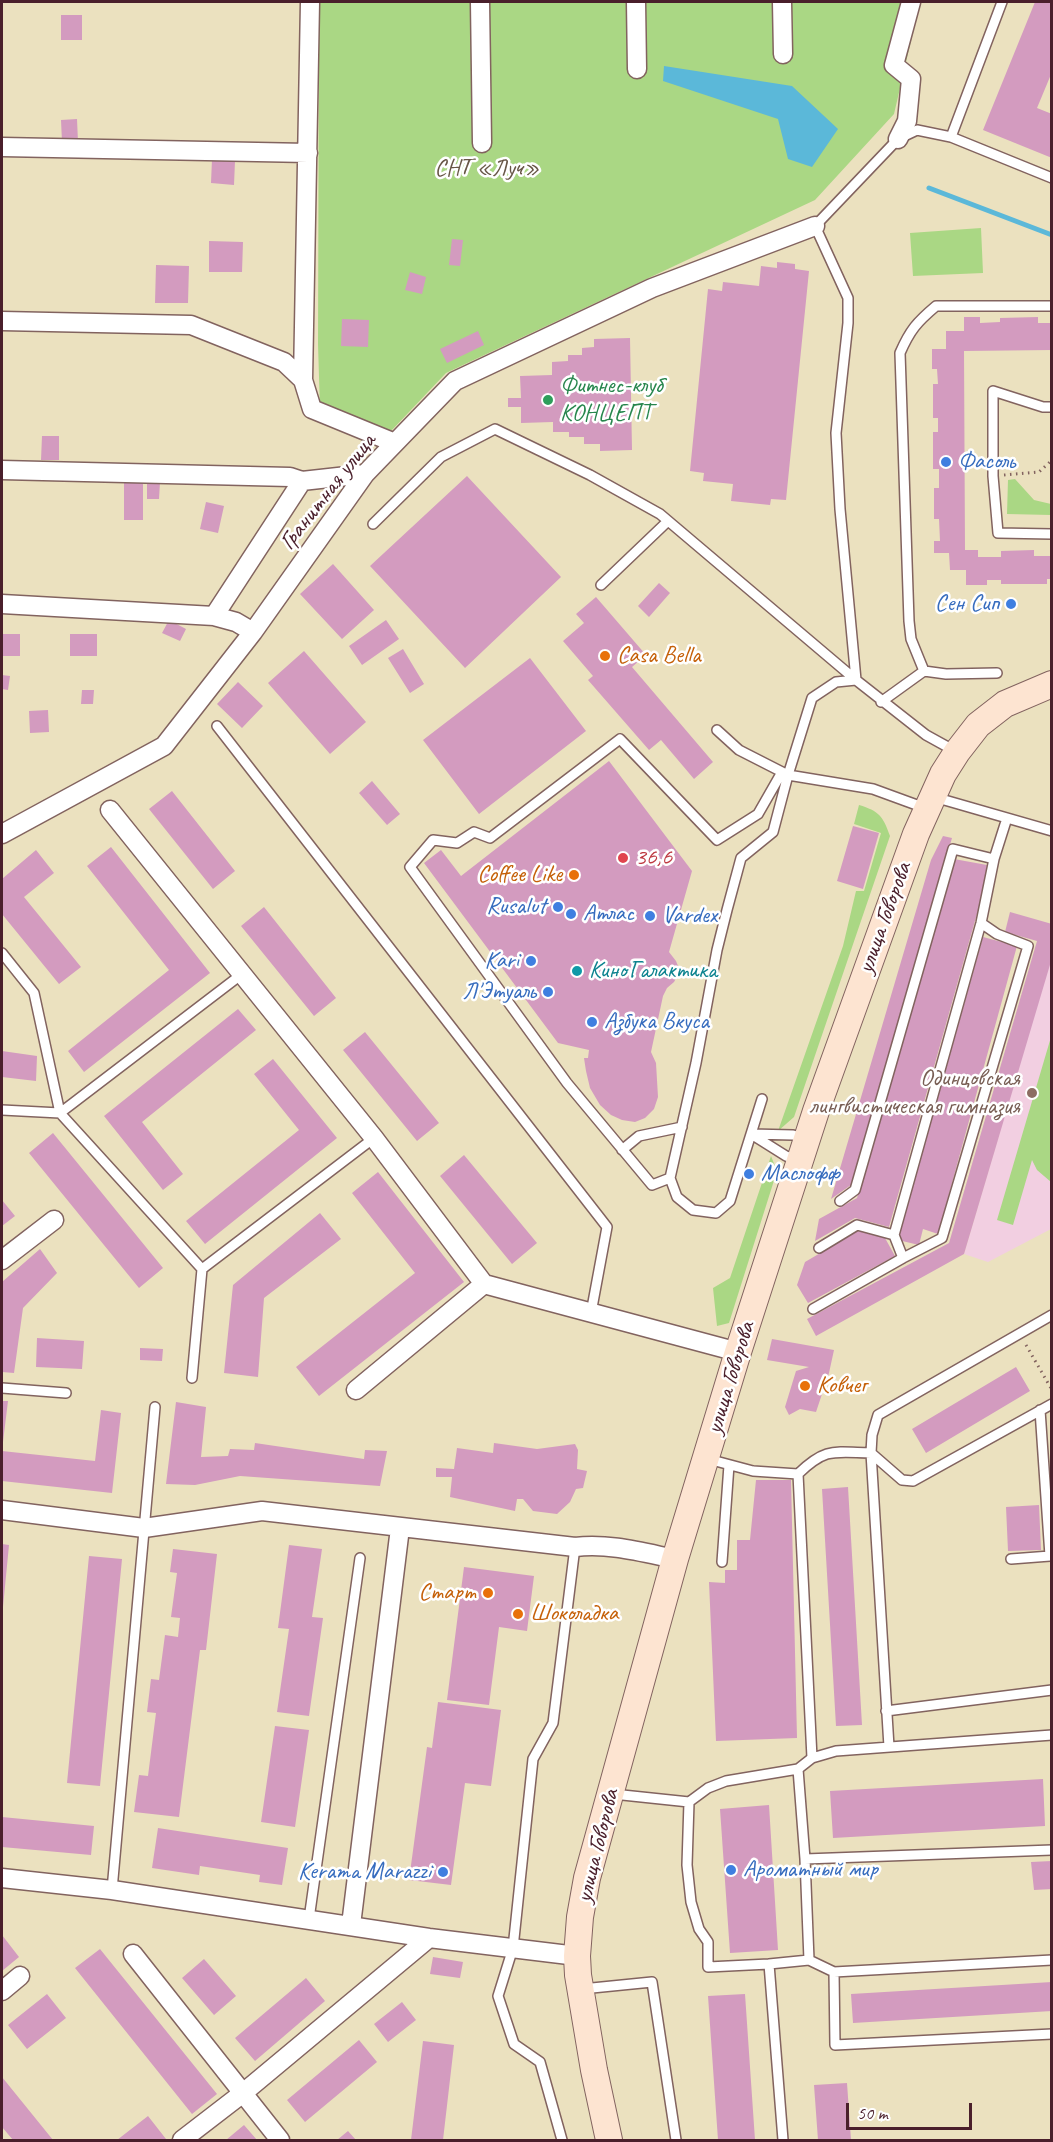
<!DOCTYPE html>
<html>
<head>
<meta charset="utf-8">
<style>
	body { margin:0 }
	#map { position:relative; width:1053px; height:2142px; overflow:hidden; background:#ebe1bf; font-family:Caveat,sans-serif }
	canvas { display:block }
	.frame { position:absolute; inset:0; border:3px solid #4a1f2b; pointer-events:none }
	.scale { position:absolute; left:846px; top:2103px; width:126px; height:27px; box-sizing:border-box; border:3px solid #4a1f2b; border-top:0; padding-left:8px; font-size:18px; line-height:21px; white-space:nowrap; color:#4a1f2b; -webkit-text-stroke:4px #fff; paint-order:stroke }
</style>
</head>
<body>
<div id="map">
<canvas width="1053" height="2142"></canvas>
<div class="frame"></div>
<div class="scale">50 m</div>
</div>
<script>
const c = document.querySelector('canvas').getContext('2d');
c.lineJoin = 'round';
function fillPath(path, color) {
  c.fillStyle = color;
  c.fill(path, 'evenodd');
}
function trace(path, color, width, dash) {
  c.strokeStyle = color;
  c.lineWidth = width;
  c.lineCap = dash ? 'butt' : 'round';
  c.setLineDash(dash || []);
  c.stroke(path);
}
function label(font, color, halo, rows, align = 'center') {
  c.font = font + ' Caveat,sans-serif';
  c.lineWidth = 5;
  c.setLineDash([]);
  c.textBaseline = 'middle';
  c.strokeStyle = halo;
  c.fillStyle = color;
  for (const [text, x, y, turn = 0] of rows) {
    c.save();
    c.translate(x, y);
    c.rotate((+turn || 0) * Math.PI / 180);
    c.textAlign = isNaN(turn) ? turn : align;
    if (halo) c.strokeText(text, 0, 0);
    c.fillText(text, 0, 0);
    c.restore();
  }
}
const built = new Path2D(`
	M1051 958V1229L988 1262 964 1254Z`);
const green = new Path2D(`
	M319 2H920L894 114 815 200 446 373 391 431 320 409 318 344Z
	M981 228 983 273 913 276 910 233Z
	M1015 479 1034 500 1051 504V515L1007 514 1008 480Z
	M859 805C879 811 883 816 890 836L794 1117 778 1131 843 946 856 891H864L881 833 854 824Z
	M1051 1037V1182L1037 1170 1032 1160 1013 1225 997 1220Z
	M771 1156 777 1171 729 1323 717 1326 713 1288 730 1278Z`);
const water = new Path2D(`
	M664 66 792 86 838 129 812 167 788 159 778 119 663 81Z`);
const stream = new Path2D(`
	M929 188 1052 235`);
const building = new Path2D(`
	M1035 2H1052V72L1037 108 1052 114V158L983 130Z
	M61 15H82V40H61Z
	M77 119 78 142H62L61 120Z
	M212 159 235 161 234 185 211 183Z
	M452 239 463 240 460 266 449 265Z
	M209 241 243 242 242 272H209Z
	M777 262 795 264V269L809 271 786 500 771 499 770 505 731 501 733 484 703 481 704 473 690 471 708 289 722 291 723 282 759 286 761 266 777 268Z
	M156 265 189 266 188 303H155Z
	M410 272 426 277 422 294 405 290Z
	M964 317H980V323L1000 322V318L1038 317V323H1052V350L964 351 965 550H978V557H1001V551L1034 550V556H1052V579H1047V584H1001V580H987V585H966V570H950L949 553H934V541H940L939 519H934V488H939V469H933V432H938V418H933V384H938L937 369H932V349H946V331H964Z
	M342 319 369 320 368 347 341 346Z
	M478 331 484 345 447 363 440 349Z
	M630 338 632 450 600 451V444H584V437H569V432H553V422L521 423V407H508V398H521L520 376 552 375V362L568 361V355H582V348L594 347V339Z
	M42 436H59V460H41Z
	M467 476 561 577 465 668 370 566Z
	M143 477V520H124V478Z
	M147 482H160L159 499H147Z
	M206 502 224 506 218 533 200 529Z
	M333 564 374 610 342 639 300 594Z
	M659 583 670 593 649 617 638 606Z
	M596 597 646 655 632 667 713 762 694 779 661 740 649 750 588 680 593 676 563 641 584 623 576 614Z
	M169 620 186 629 180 641 162 633Z
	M386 620 399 639 362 665 349 646Z
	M2 634H20V656H2Z
	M70 634H97V656H70Z
	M403 649 424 684 410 693 388 658Z
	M304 651 366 722 330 754 268 683Z
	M530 658 586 731 479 814 423 740Z
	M2 675 10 676 8 690 2 689Z
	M238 682 263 706 242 728 217 704Z
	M82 690H94L93 704H81Z
	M48 710 49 732 30 733 29 711Z
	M609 761 692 871 669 952 676 961 680 971 674 982 667 988 663 996 651 1052 656 1063 658 1097 654 1109 645 1118 635 1122 622 1120 611 1115 600 1105 590 1088 586 1071 584 1058H588L589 1050 558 1043 424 863 441 850 461 876Z
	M372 781 400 814 387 825 359 793Z
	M172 791 235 871 213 889 149 809Z
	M853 826 879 833 863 889 837 881Z
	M943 836 952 838 851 1185 831 1199 931 860Z
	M111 847 210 973 84 1072 68 1051 169 970 87 866Z
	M36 850 54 873 24 897 81 967 59 984 2 914V879Z
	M954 859 987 865 980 903 889 1227 855 1218 815 1241 819 1219 857 1198Z
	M264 907 336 998 314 1016 241 926Z
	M1010 912 1052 924V958L964 1254 816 1336 807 1319 949 1243 1037 941 1005 932Z
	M983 937 1017 946 938 1234 923 1229 919 1245 898 1240Z
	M238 1009 256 1030 142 1122 183 1174 163 1190 104 1116Z
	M365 1032 439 1123 417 1141 343 1050Z
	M2 1051 37 1056 36 1081 2 1077Z
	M273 1059 337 1138 205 1244 186 1221 299 1130 254 1074Z
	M53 1133 163 1268 139 1288 29 1153Z
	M464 1155 537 1243 512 1264 440 1176Z
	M378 1172 464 1282 319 1396 296 1367 415 1273 352 1193Z
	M2 1200 15 1216 2 1226Z
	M320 1213 341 1239 264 1298 258 1377 224 1373 233 1285Z
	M858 1231 885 1238 895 1256 808 1303 797 1285 805 1262Z
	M40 1249 57 1273 23 1308 14 1373 2 1372V1282Z
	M37 1338 84 1341 82 1369 36 1367Z
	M772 1339 834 1350 829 1373 816 1412 800 1409 789 1415 785 1407 796 1371 809 1367 767 1360Z
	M140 1348 163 1349 162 1361 140 1360Z
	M1016 1367 1030 1391 926 1453 912 1429Z
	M2 1401H8L3 1442H2Z
	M176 1402 206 1407 201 1457 228 1456 230 1449 254 1450 255 1443 364 1459 365 1450 387 1451 380 1486 240 1476 195 1485 166 1484Z
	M101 1410 121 1413 112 1493 2 1481V1451L95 1461Z
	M494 1443 537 1449 575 1444 578 1450 577 1469 587 1471 583 1488 576 1489 570 1502 557 1514 533 1511 523 1499H517L515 1511 450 1497 452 1477H436V1468L454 1469 457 1448 493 1453Z
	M756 1480H791L797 1738 716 1741 709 1582 725 1583V1570H737V1540H750Z
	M848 1487 862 1725 836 1726 822 1489Z
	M1039 1505 1041 1550 1008 1551 1006 1507Z
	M2 1544 9 1545 3 1607H2Z
	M289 1545 322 1549 312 1617 323 1618 309 1716 277 1712 289 1629 278 1628Z
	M173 1549 217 1554 206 1650H200L179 1817 134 1812 139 1775 148 1776 156 1713 147 1712 151 1679 159 1680 165 1635 178 1637 180 1618 171 1617 177 1573 170 1572Z
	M89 1556 122 1559 100 1786 67 1783Z
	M464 1567 534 1576 527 1631 499 1627 489 1705 447 1700Z
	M438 1702 501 1710 491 1786 465 1783 451 1885 409 1880 427 1747 432 1748Z
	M275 1726 309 1730 295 1827 261 1822Z
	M1043 1779 1045 1826 833 1838 830 1791Z
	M769 1805 778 1950 730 1953 720 1809Z
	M2 1817 94 1826 91 1855 2 1847Z
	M158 1828 288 1848 282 1885 259 1882 260 1875 200 1866 199 1875 152 1868Z
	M1052 1861V1889L1034 1890 1031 1862Z
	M2 1935 19 1957 2 1971Z
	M100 1949 217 2094 192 2114 75 1968Z
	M433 1957 463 1962 460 1978 430 1974Z
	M204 1959 236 1996 214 2015 182 1978Z
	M306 1978 325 2001 255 2061 235 2038Z
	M1052 1982V2011L853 2023 851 1994Z
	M47 1994 66 2018 27 2049 8 2025Z
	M745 1994 755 2140H718L708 1996Z
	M402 2002 416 2020 388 2042 374 2024Z
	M359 2040 377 2062 305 2122 287 2100Z
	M423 2041 454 2045 443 2140H411Z
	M2 2077 53 2140H13L2 2127Z
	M847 2083 851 2140H818L814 2085Z
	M148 2116 166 2139 165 2140H117Z
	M244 2125 257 2140H226Z
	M348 2131 356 2140H337Z`);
const path = new Path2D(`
	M1004 475 1039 472 1052 460
	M1026 1345 1052 1390`);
const service = new Path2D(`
	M951 137 1052 178
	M1052 407H1043L993 391V476L998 533 1052 534
	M373 524 441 457 495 429 590 475 660 514 856 680
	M601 585 668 521
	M924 671 946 674 997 673
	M881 702 924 671 911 639 909 621 900 353C910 330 917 322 936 306H1052
	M217 726 607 1227 591 1313
	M717 730 739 750 788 775 873 789 925 808
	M955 751 926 735 856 680 840 509 836 433 848 323V298L815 226 898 139 917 130 951 137 1002 2
	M934 797 1052 831
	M2 953 34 993 60 1113 202 1269
	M762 1099 751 1134 793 1135 806 1139
	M2 1110 60 1113 242 974
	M622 1150 639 1136 682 1127
	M798 1160 786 1156 751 1134 730 1201 716 1213 693 1210 677 1197 670 1178 696 1063 717 950 727 910 741 858 773 832 788 775 812 698 836 682 856 680
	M670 1178 652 1185 567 1083 410 867 433 840 457 843 474 832 490 838 620 739 717 840 758 814 782 772
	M840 1201 855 1190 953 849 994 859 1007 818
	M819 1248 857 1225 894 1235 981 923 994 859
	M903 1258 942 1238 1028 946 997 934 981 923
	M813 1309 903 1258 894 1235
	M1052 1315 878 1415 872 1435 871 1453 902 1480 913 1481 1052 1404
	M192 1378 202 1269 374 1138
	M2 1388 66 1393
	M708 1459 753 1471 798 1474 812 1758
	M798 1474C826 1447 834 1452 871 1453L889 1747
	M1011 1559 1050 1556 1040 1410
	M722 1562 729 1465
	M886 1711 1052 1690
	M798 1769 812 1758 836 1751 1052 1735
	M613 1794 689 1802 708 1788 726 1781 798 1769 805 1859 809 1960 769 1964 783 2140
	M689 1802 687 1865 691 1902 699 1929 708 1942V1967L769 1964
	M805 1859 1052 1850
	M112 1890 155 1407
	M309 1919 360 1558
	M809 1960 834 1972 835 2045 1052 2034
	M834 1972 1052 1960
	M582 1989 652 1982 676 2140
	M562 2140 540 2062 514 2044 498 1996 513 1948 533 1759 553 1723 575 1547`);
const minor = new Path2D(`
	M310 2 303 380 312 409 395 443
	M480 2 482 143
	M636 2 637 69
	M782 2 783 54
	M898 139 907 121 911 79 894 65 911 2
	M2 147 308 153
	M2 321 191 325 284 362 303 380
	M2 470 290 477 302 481
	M2 604 214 616 236 622 253 632
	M214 616 302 481 365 474
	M110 810 374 1138 484 1284 738 1352
	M2 834 164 746 253 632 365 474 455 381 652 288 815 226
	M2 1260 54 1220
	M356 1390 484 1284
	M2 1510 144 1528 262 1511 575 1547C609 1543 641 1552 675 1559
	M2 1878 112 1890 429 1938 577 1956
	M351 1925 400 1528
	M133 1954 280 2140
	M2 1991 20 1976
	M182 2140 243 2093 429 1938`);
const secondary = new Path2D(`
	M609 2140 594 2070 578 1975 577 1956 580 1917 587 1878 675 1559 738 1352 816 1111 916 834 943 774 957 752 978 725 1005 704 1052 684`);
const markers = [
	[548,400,6,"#2e9e5b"],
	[946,462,6,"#3f7fe0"],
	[1011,604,6,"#3f7fe0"],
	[605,656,6,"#e8710a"],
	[623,858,6,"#e0444e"],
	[574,875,6,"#e8710a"],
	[558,907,6,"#3f7fe0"],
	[571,914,6,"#3f7fe0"],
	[650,916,6,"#3f7fe0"],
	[531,961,6,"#3f7fe0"],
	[577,971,6,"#0f9aa8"],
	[548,992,6,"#3f7fe0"],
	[592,1022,6,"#3f7fe0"],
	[1032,1093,6,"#8d6e63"],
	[749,1174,6,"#3f7fe0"],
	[805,1386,6,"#e8710a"],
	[488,1593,6,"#e8710a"],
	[518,1614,6,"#e8710a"],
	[731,1870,6,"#3f7fe0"],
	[443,1872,6,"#3f7fe0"]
];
const parkNames = [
	["СНТ «Луч»",487,169]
];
const leisureNames = [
	["Фитнес-клуб",560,386],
	["КОНЦЕПТ",560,414]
];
const shopNames = [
	["Фасоль",958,462],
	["Сен Сип",999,604,"right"],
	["Rusalut",546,907,"right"],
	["Атлас",583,914],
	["Vardex",662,916],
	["Kari",519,961,"right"],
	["Л'Этуаль",536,992,"right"],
	["Азбука Вкуса",604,1022],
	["Маслофф",761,1174],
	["Ароматный мир",743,1870],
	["Kerama Marazzi",431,1872,"right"]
];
const streetNames = [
	["Гранитная улица",328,492,-52],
	["улица Говорова",885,918,-70],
	["улица Говорова",731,1378,-73],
	["улица Говорова",598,1846,-76]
];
const foodNames = [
	["Casa Bella",617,656],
	["Coffee Like",562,875,"right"],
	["Ковчег",817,1386],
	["Старт",476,1593,"right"],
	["Шоколадка",530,1614]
];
const healthNames = [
	["36,6",635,858]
];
const cultureNames = [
	["КиноГалактика",589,971]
];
const educationNames = [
	["Одинцовская",1020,1079],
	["лингвистическая гимназия",1020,1107]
];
fillPath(built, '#f2cfe1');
fillPath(green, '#aad784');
fillPath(water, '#5bb8d9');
trace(stream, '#5bb8d9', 5);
fillPath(building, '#d39bbf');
trace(service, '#82635f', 12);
trace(minor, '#82635f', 21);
trace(secondary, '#82635f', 28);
trace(path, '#82635f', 3, [1.5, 4.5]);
trace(service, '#fff', 9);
trace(minor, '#fff', 18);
trace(secondary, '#fde4d1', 26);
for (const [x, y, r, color] of markers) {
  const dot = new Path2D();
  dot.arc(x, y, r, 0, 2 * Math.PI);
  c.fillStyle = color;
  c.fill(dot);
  trace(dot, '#fff', 2);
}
label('24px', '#675646', '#fff', parkNames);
label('24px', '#27864d', '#fff', leisureNames, 'left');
label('24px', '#366cbe', '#fff', shopNames, 'left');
label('24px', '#4a1f2b', '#fff', streetNames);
label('24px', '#c56008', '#fff', foodNames, 'left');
label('24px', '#be3a42', '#fff', healthNames, 'left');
label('24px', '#0d838f', '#fff', cultureNames, 'left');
label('24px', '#785e54', '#fff', educationNames, 'right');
</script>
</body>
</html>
